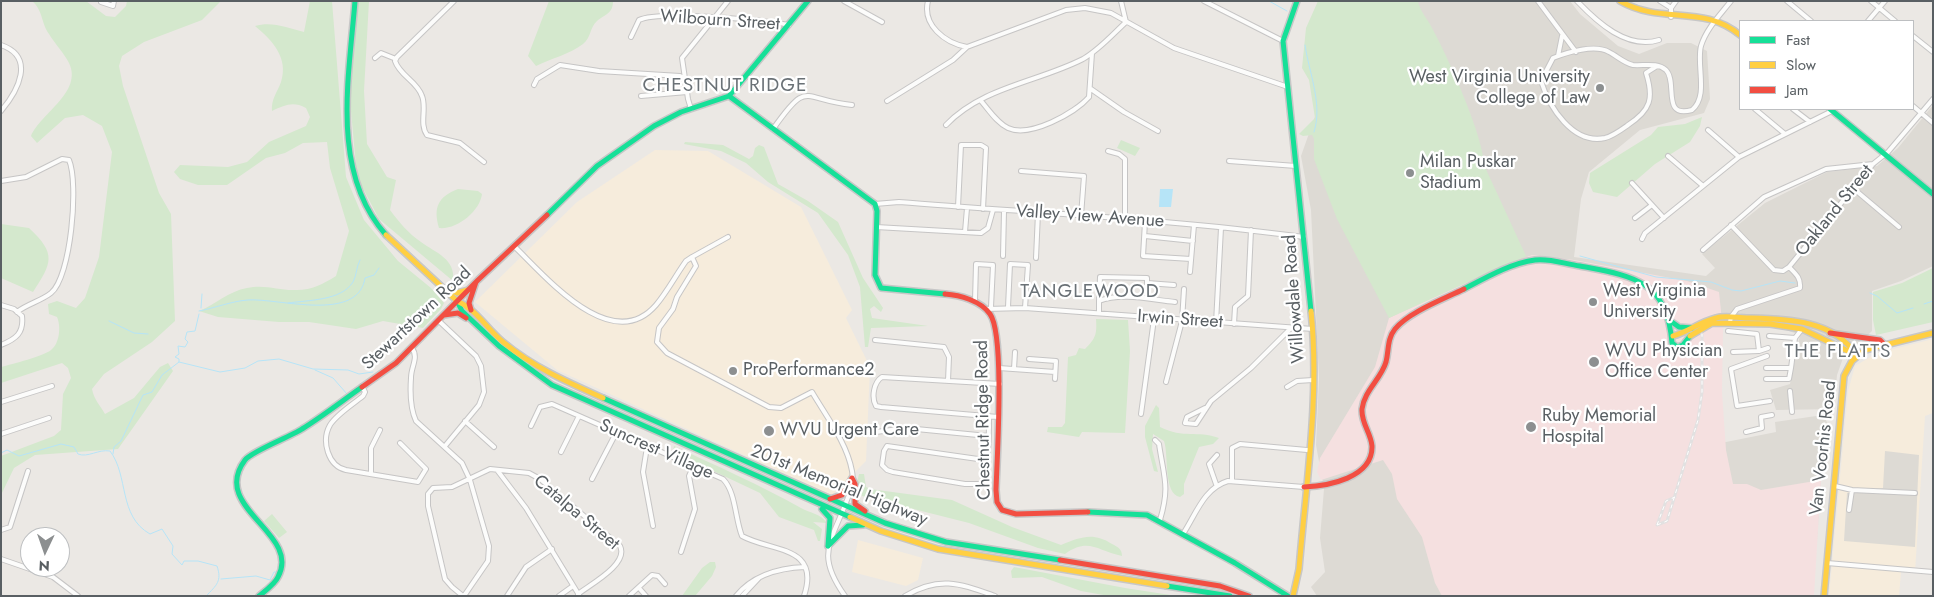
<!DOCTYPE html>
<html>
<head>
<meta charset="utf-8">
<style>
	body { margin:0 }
	#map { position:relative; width:1934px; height:597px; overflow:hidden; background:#ebe8e4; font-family:Jost,sans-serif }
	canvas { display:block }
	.frame { position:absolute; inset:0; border:2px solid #595f63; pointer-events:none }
	.legend { position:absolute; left:1739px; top:20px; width:175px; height:90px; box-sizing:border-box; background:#fff; border:1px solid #bdbfc1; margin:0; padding:6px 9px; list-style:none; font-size:15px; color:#595f63 }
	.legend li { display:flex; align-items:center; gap:10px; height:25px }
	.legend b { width:25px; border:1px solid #bdbfc1 }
	.north { position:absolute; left:20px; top:527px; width:50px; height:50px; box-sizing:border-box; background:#fff; border:1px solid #bdbfc1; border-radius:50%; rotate:183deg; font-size:14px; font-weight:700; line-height:20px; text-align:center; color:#595f63 }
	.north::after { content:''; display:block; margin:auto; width:18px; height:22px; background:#8c8f90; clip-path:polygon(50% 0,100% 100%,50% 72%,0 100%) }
</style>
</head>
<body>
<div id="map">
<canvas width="1934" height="597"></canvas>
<div class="frame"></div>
<ul class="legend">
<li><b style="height:6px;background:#16e098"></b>Fast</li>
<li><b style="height:6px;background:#ffcf43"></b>Slow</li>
<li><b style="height:6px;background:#f24e42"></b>Jam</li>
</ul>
<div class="north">N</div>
</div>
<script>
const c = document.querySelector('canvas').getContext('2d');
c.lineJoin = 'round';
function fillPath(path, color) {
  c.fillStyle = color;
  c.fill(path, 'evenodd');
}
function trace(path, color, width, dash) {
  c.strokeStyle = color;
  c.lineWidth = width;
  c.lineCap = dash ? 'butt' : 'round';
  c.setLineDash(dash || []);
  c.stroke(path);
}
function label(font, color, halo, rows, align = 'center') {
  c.font = font + ' Jost,sans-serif';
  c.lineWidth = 4.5;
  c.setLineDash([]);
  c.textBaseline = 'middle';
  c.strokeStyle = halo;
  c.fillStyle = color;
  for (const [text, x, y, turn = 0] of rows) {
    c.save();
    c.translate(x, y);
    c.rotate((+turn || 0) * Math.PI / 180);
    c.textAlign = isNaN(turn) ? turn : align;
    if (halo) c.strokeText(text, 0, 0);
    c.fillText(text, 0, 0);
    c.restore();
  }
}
const commercial = new Path2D(`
	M655 150 708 151 801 207 852 310 846 318 870 367 866 461 832 495 557 370 475 302 577 202Z
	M1933 339V413L1925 416 1915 572H1901L1899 596H1829L1848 391 1855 366 1877 353Z
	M858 540 923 558 918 580 906 586 852 572Z`);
const education = new Path2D(`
	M1327 1H1570L1580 14 1618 46 1639 54 1667 43H1691L1707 51 1710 99 1704 113 1640 130 1589 172 1581 199 1574 257 1706 276 1715 268 1702 254 1765 203 1827 172 1877 166 1898 148 1933 105V266L1901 281 1872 291V331L1843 358 1837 375 1834 409 1776 410 1770 390 1790 384 1800 335 1739 313 1669 334 1687 438 1726 442 1776 432 1775 422 1823 415 1829 426 1827 434 1816 442 1818 447 1817 479 1821 480 1817 540 1810 596H1317L1311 587 1325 572 1320 538 1324 489 1316 445 1319 378 1311 210 1301 156 1324 91Z
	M1885 451 1919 455 1915 547 1844 541 1847 493 1883 488Z`);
const medical = new Path2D(`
	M1532 255 1574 260 1687 281 1719 292 1723 330 1722 392 1726 450 1733 484H1747L1761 490 1821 480 1814 596H1442L1435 583 1422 537 1397 499 1392 474 1383 460 1321 480 1317 472 1320 458 1375 367 1389 318 1475 278Z`);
const green = new Path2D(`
	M32 1H86L106 16 115 17 126 6 127 1H221L202 20 144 42 122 56 119 66 123 86 159 193 171 214 175 321 152 342 104 374 92 389C94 400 100 405 105 414L134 398 160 367 168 363 173 371 118 449 35 455 14 468 1 495V456L54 436 61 430 63 394 71 378 68 368 62 363 1 383V367C12 364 44 356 51 350 60 343 61 326 57 317L49 314 48 304 57 301 76 308 85 298 99 257 112 152 102 126 83 115 65 118 37 143 31 136C41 113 83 92 69 63 64 53 55 44 49 34 41 23 43 10 32 1Z
	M310 1H332L346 177 364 220 398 261 431 288 444 303 441 309 423 328 383 321 356 329 309 322H279L218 317 199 311C216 304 229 291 247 288 266 284 279 291 297 290 312 290 323 284 336 276L349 231 330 168 327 142 303 143 285 153 266 158 227 185H198L180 179 174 172 180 165 228 167 247 162 269 142 306 126 310 117 306 108C293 101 285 105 272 111 271 99 277 93 281 82 289 58 272 40 255 26 272 21 288 28 304 32Z
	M357 1H369L364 91 367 144 387 177 396 180 390 210C399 222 408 233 421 242 436 253 456 259 453 281L379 219 357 177 350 100Z
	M549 1H613C613 14 605 14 597 21 590 27 591 38 583 44 570 54 550 59 536 66L528 56Z
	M1318 1H1418C1420 12 1428 19 1432 28 1447 55 1484 137 1484 165L1526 256 1389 318 1337 219 1314 159V139L1312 135 1303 136 1299 134 1315 118 1309 80 1302 68 1306 28Z
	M1702 117 1700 126 1690 142 1655 164 1617 197 1593 192 1589 183 1590 173 1651 135 1658 127 1685 124Z
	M1121 140 1140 148 1135 156 1117 148Z
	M685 142 723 145 749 159 753 156 755 148 759 145 764 147 778 184 808 201 838 222 863 278 883 308 881 312 874 306 870 309 872 318 928 326 871 328 868 347H865L860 287 848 255 818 213 768 182 746 163 721 151 684 144Z
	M458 189 478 191 482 194C480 211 457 230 439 228 433 207 438 197 458 189Z
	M1 224 29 228C57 254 52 263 33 292L1 278Z
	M1933 268V322L1876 335 1873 320V292L1902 283Z
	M1096 319 1128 320 1130 351 1125 433 1082 432 1079 437 1047 432 1048 427H1062L1065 423 1068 357 1076 355 1079 348 1085 349C1096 338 1097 334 1096 319Z
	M1156 405 1159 408 1160 427C1184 439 1197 430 1219 438L1213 444 1199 447 1184 484V494L1180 497C1163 494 1169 455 1164 441L1153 434 1152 449 1158 472 1154 471 1145 437V426Z
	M674 446C717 466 760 485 801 508 810 513 821 514 827 523L813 522 822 529 820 541H818L814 530 779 517 760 493 673 452Z
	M859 474H864L866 487 870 489 952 500 1012 527 1061 545C1081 537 1093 532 1112 544 1118 547 1122 549 1122 556 1097 551 1089 537 1065 554L1038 548 969 523 862 496 857 483Z
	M272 514 287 532 279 538 264 521Z
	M710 562H715L716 567 712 576 695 596H682L702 568Z
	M1014 567 1125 588 1177 596H1109L1081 591 1042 577 1012 578 1011 571Z`);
const water = new Path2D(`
	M1160 189H1173L1171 207H1159Z`);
const stream = new Path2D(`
	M1269 1 1287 11
	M1305 45C1309 73 1323 104 1314 132
	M1580 256 1656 277 1711 282 1732 290 1741 291 1780 281 1795 283
	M1870 293 1877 296 1897 313 1913 308
	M288 303C308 300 341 301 353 282 357 275 356 267 360 260
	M1924 304 1933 301
	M201 308 202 294
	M199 311C215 308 232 301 248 300 279 298 358 323 365 278L374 275 379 268
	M109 321 134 333 148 334
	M179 362 220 372 245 368 258 361 279 359 313 369 348 370 359 374 373 372
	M315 370 333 378 347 394
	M1 453 7 450 19 456 61 444 74 447 78 454C88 458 98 449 110 451 129 476 118 516 150 534L162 529 173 546 172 554 182 565 184 561H198L217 566C222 581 217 585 206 596
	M113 454 114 447 121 441 143 395 152 392 162 375 179 362V359L175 357 179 354 178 346 185 347 188 342 185 339 187 332 195 331 199 314
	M221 579 256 576 270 580 274 572H277`);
const street = new Path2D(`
	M454 1 397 57 395 61C400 76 417 81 422 96 427 108 419 124 427 135L460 143 484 162
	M844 1 882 22
	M928 1C922 25 945 43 967 47
	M1121 1 1126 22
	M1204 1 1283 41
	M1538 1 1576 52
	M1577 1C1597 22 1627 50 1659 40
	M1660 1 1671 8
	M1787 1 1811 21
	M1871 1 1895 21
	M101 2 113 6 114 1
	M1671 17V8L1676 1
	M1868 21 1885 1
	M1913 36 1933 52
	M631 37 639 20C658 10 765 20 789 25
	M1 45C36 57 18 91 1 111
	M1558 56 1562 36
	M375 58 381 53 396 59
	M1657 66 1646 73C1654 98 1651 110 1628 125 1621 130 1613 136 1605 138 1573 145 1549 107 1541 81L1553 58C1568 52 1595 44 1609 52 1617 56 1624 63 1633 65 1644 66 1657 62 1666 70 1678 82 1661 119 1692 110 1709 96 1696 65 1701 46 1706 29 1720 15 1731 1
	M534 85 537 79 560 65 599 71 680 76 685 79
	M1091 89 1124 112 1158 131
	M641 96 687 92
	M887 101 953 60 967 47 1066 10 1085 8 1111 13 1174 48 1288 87
	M981 101C989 110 997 123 1008 128 1030 138 1075 113 1089 97L1092 53
	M1913 106 1933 123
	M691 109 688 99 682 58 728 1
	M1755 109 1785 134
	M1793 109 1810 122
	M946 125C982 87 1038 82 1083 59 1099 50 1113 34 1126 22
	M773 129C809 78 801 100 852 105
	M1708 130 1739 157
	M1108 151 1119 154 1125 159V219
	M1668 156 1702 185
	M1229 161 1296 166
	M1021 171 1084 176 1081 216
	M1 181 26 177 62 159 69 160C79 183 71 277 51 293 41 301 27 304 17 312
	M1632 183 1664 218
	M1854 189 1899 227
	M875 204 899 202C1034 213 1170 219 1304 237
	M958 207 961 145H981L986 148 983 209
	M1635 218 1652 205
	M1145 222 1143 256 1191 259
	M1731 225 1774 270 1783 271 1789 267
	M876 227 981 233 988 228 993 210
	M965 232 967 208
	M1145 236 1193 241
	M728 237 692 257 696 266 677 297 673 309 659 328 657 342 667 353 769 407 781 408 812 392C826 416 847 443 852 471 854 481 851 491 847 500 831 543 815 554 845 596
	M1642 239 1645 233 1739 157 1832 111
	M515 247C546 277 612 356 656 305 667 292 676 275 686 261L692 257
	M1703 250 1764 197 1826 169 1873 164
	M1003 256 1004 211
	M1036 258 1038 213
	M1190 272 1194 225
	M975 301 976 264 993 265 991 307
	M1099 301 1100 277 1147 278V283L1174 285
	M1 305 14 309 22 316C24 333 16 339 1 345
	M1008 307 1010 264 1028 265 1025 308
	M986 309 1025 308 1313 329
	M1099 313V301C1122 292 1152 300 1175 302
	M439 321 476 356 481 366 484 392 479 405 445 446
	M1730 322 1731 317 1737 309 1800 288C1801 278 1796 274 1789 267L1873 164 1888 152 1933 99
	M1216 323 1221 228
	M1234 324 1235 307 1248 296 1251 230
	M1728 331 1757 334 1759 351 1768 348
	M1769 336 1795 338 1802 329
	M875 340 944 347 949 357 948 381
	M412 348C419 358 411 366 411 378 410 392 410 408 416 421L462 463 470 480 489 546 488 561 464 596
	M1733 352 1759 351
	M1767 356 1731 369 1737 406 1770 401
	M1029 359 1056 361 1055 379
	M999 368 1055 372
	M1766 368H1791L1795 338
	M1014 369 1015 352
	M1766 379H1789L1791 368
	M1166 382 1182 321 1184 289
	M1287 387 1297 381 1313 380
	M363 388 365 392 363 396C352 405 337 414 330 425 321 441 328 466 346 470L418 482 426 469 400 443
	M1790 391 1792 412
	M1 402 52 386
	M1205 408 1187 417 1185 423 1196 424 1211 401 1251 368 1290 329
	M1141 414 1154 319
	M998 417 881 407 876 406C871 397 874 382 882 377L1000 384
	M465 421 494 447
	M531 426 540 407 552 404 723 479C736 492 735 519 742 536 771 552 821 545 804 596
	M876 432 906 428 988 436
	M1746 432 1762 428 1761 417 1772 415
	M1 434 49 418
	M1155 440 1159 444C1164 478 1170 486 1160 520
	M647 447 643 472 653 526
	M561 452 579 416
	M985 460 887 446 884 451 882 465 887 470 893 472 965 484H981C989 468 989 436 989 417
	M497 470 526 508 579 595
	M371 474V448L380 430
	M592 479 616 433
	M1232 481V448L1240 444 1307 450
	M1216 484 1209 464 1217 455
	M1835 486 1852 490 1915 493
	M1849 510 1852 490
	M1 530 10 527 28 471
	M1183 534C1196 514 1204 488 1228 481L1304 487
	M681 552 695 509 689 476 693 467
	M1 559 53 577 78 596
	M1827 563 1933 572
	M639 588 646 596
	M463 596 452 587 445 579 428 506V494L433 488 452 487 490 469 529 473 540 479 620 546C629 564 591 584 578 594
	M507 596 526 567 552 549
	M559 596 573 586
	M629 596 652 575 658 576 665 584
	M736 596C753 575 778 568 805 567
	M742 596 759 578
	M905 596C940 575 961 584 995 596`);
const fast = new Path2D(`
	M355 1C349 78 330 172 386 235
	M1297 1 1283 41 1311 311
	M729 96 875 204 877 211 875 275 881 288 945 294
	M1830 109 1933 194
	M547 215 597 166 654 126 681 112 729 96 808 1
	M1464 289C1485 278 1511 263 1535 260 1550 258 1565 264 1580 266 1633 276 1667 280 1672 343L1677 347 1683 345 1690 336
	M457 301 462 311 499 346 552 385 850 517
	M1669 320 1679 327 1692 328
	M603 398 885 523 946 542 1060 560
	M822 509 830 518 828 546
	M1088 512 1147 515 1235 563 1288 596
	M828 546 848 526 863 525
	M1167 586 1230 596
	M259 596C265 591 275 584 278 577 302 533 209 508 245 460 252 451 290 437 302 429 323 416 342 401 362 387`);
const slow = new Path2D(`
	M1620 1C1662 25 1703 4 1740 35
	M386 235 457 301C476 309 487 329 503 342 533 367 567 382 603 398
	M447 288 457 293 468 290
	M1673 336C1688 332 1700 322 1716 318 1725 315 1737 318 1747 318 1784 319 1834 319 1856 355
	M1690 336 1712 323 1770 324 1802 329 1856 355
	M850 517 881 531 938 549 1167 586
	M1293 596 1299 569C1306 484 1320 396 1311 311
	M1824 596 1844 376 1852 361 1865 350 1933 333`);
const jam = new Path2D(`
	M945 294C960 295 981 301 990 314 1005 335 997 458 996 490L997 502 1002 510 1016 514 1088 512
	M471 310 469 303 476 282
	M444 315 458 313 466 318
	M1830 333 1880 340 1885 345
	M362 387 396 363 478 280 547 215
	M1304 487C1328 486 1373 478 1372 446 1371 433 1361 423 1362 409 1364 391 1381 379 1386 362 1389 350 1387 339 1395 329 1409 312 1444 299 1464 289
	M830 499 842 495 852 478 855 484V504L865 511
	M1060 560 1220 586 1249 596`);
const rail = new Path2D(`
	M1657 525 1667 521 1698 420 1702 392V334
	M1657 525 1666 501 1675 497`);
const markers = [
	[1600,88,5,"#8c8f90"],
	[1410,173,5,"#8c8f90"],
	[1593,302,5,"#8c8f90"],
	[1594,362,6,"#8c8f90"],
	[733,371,5,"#8c8f90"],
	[1531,427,6,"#8c8f90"],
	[769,431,6,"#8c8f90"]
];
const streetNames = [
	["Wilbourn Street",720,21,4],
	["Oakland Street",1835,211,-51],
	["Valley View Avenue",1090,217,4],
	["Willowdale Road",1295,299,-94],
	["Stewartstown Road",417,319,-43],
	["Irwin Street",1180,320,4],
	["Chestnut Ridge Road",984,420,-91],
	["Van Voorhis Road",1824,448,-84],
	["Suncrest Village",656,450,24],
	["201st Memorial Highway",839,486,22],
	["Catalpa Street",576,513,40]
];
const poiNames = [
	["West Virginia University",1590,78,"right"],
	["College of Law",1590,99,"right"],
	["Milan Puskar",1420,163],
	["Stadium",1420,184],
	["West Virginia",1603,292],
	["University",1603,313],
	["WVU Physician",1605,352],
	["Office Center",1605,373],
	["ProPerformance2",743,371],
	["Ruby Memorial",1542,417],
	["Hospital",1542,438],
	["WVU Urgent Care",780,431]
];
const neighbourhoodNames = [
	["CHESTNUT RIDGE",725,86],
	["TANGLEWOOD",1090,292],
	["THE FLATTS",1838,352]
];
fillPath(commercial, '#f6ecdc');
fillPath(education, '#dddad4');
fillPath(medical, '#f5e0e0');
fillPath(green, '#d4e8cd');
fillPath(water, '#b6e4f7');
trace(stream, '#b6e4f7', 1);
trace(street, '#c6c5c5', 6);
trace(fast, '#c7c7c7', 8);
trace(slow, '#c7c7c7', 8);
trace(jam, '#c7c7c7', 8);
trace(street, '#fcfcfb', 4);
trace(fast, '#16e098', 5);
trace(slow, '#ffcf43', 5);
trace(jam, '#f24e42', 5);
trace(rail, '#e2e1e1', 3);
trace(rail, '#fff', 1, [4]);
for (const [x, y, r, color] of markers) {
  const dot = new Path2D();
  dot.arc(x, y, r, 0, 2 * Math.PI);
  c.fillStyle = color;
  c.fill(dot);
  trace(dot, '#fff', 2);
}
label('18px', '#595f63', '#fff', streetNames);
label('18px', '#595f63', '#fff', poiNames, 'left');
c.letterSpacing = '1px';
label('19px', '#6a7176', '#fff', neighbourhoodNames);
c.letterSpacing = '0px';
</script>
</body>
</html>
